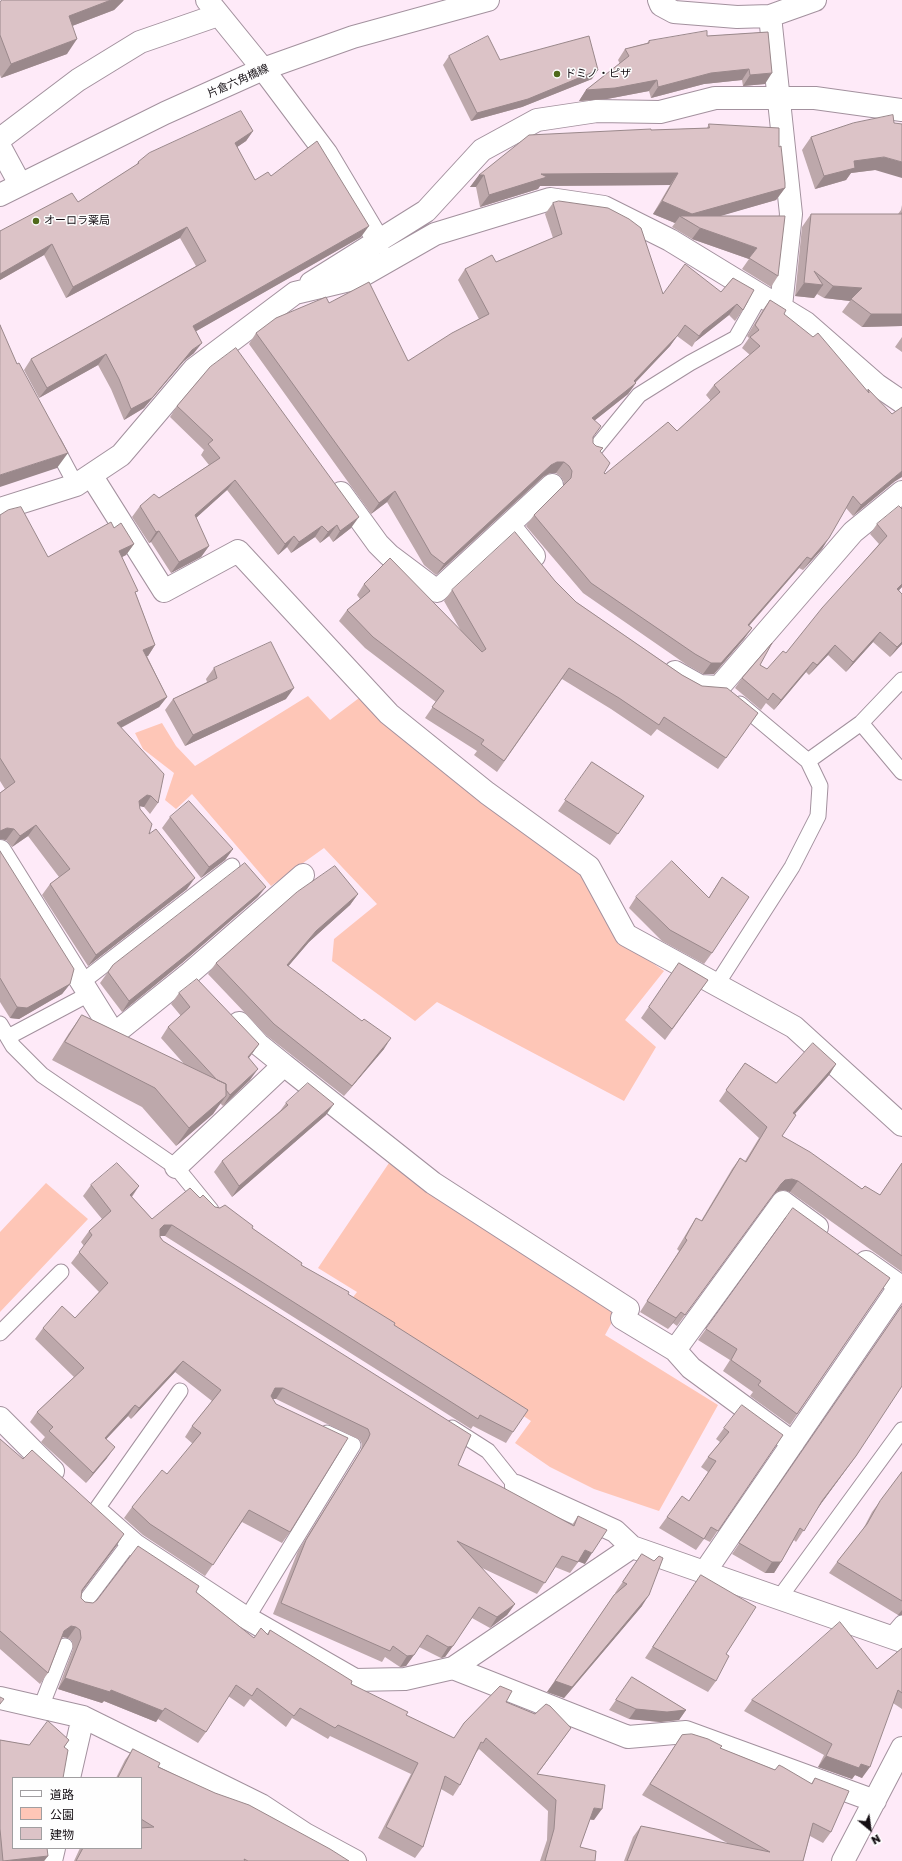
<!DOCTYPE html>
<html>
<head>
<meta charset="utf-8">
<style>
	body { margin:0 }
	#map { position:relative; width:902px; height:1861px; overflow:hidden; background:#feeaf8; font-family:"Golos Text","Noto Sans JP",sans-serif }
	canvas { display:block }
	.legend { position:absolute; left:12px; top:1777px; width:130px; height:72px; box-sizing:border-box; background:#fefefe; border:1px solid #a09ea0; margin:0; padding:5px 7px; list-style:none; font-size:12px; color:#130d12 }
	.legend li { display:flex; align-items:center; gap:8px; height:20px }
	.legend b { width:20px; border:1px solid #a09ea0 }
	.north { position:absolute; left:850px; top:1809px; width:40px; height:40px; -webkit-text-stroke:3px #fefefe; paint-order:stroke; rotate:151deg; font-size:11px; font-weight:700; line-height:16px; text-align:center; color:#130d12 }
	.north::after { content:''; display:block; margin:auto; width:14px; height:18px; background:#130d12; clip-path:polygon(50% 0,100% 100%,50% 72%,0 100%) }
</style>
</head>
<body>
<div id="map">
<canvas width="902" height="1861"></canvas>
<ul class="legend">
<li><b style="height:5px;background:#fff"></b>道路</li>
<li><b style="height:11px;background:#fec6b7"></b>公園</li>
<li><b style="height:11px;background:#dcc3c7"></b>建物</li>
</ul>
<div class="north">N</div>
</div>
<script>
const c = document.querySelector('canvas').getContext('2d');
c.lineJoin = 'round';
function fillPath(path, color) {
  c.fillStyle = color;
  c.fill(path, 'evenodd');
}
function trace(path, color, width, dash) {
  c.strokeStyle = color;
  c.lineWidth = width;
  c.lineCap = dash ? 'butt' : 'round';
  c.setLineDash(dash || []);
  c.stroke(path);
}
function label(font, color, halo, rows, align = 'center') {
  c.font = font + ' "Golos Text","Noto Sans JP",sans-serif';
  c.lineWidth = 3;
  c.setLineDash([]);
  c.textBaseline = 'middle';
  c.strokeStyle = halo;
  c.fillStyle = color;
  for (const [text, x, y, turn = 0] of rows) {
    c.save();
    c.translate(x, y);
    c.rotate((+turn || 0) * Math.PI / 180);
    c.textAlign = isNaN(turn) ? turn : align;
    if (halo) c.strokeText(text, 0, 0);
    c.fillText(text, 0, 0);
    c.restore();
  }
}
const green = new Path2D(`
	M363 695 585 873 621 941 664 971 625 1020 656 1047 624 1101 437 1002 415 1021 332 961 334 939 377 904 324 848 271 886 192 794 176 809 165 800 174 773 143 749 135 733 162 723 176 746 195 766 308 696 330 720Z
	M389 1163 617 1313 605 1335 718 1405 659 1511 594 1489 550 1467 515 1443 531 1421 350 1301 357 1292 318 1268Z
	M46 1183 88 1219 0 1312V1232Z`);
const lane = new Path2D(`
	M53 442 76 485
	M594 450 639 395 690 363 736 338 761 294
	M861 723 902 772
	M808 761 861 723 902 680
	M82 982 232 866
	M717 984 792 867 818 816 820 786 808 761 740 704
	M0 1024 13 1046 42 1075 176 1167 211 1210
	M8 1037 89 994
	M0 1333 61 1272
	M452 1428 488 1451 516 1486
	M96 1510 180 1391
	M780 1597 902 1430
	M82 1606 131 1541
	M247 1618 353 1445 327 1433
	M890 1637 902 1623
	M41 1707 65 1646`);
const street = new Path2D(`
	M207 0 263 69 326 153 379 242
	M659 0 661 5 674 12 737 17 770 16 815 0
	M770 16 791 214 781 306
	M0 139 78 80 140 42 218 15
	M0 147 20 184
	M311 283 426 211 482 150 537 120 597 111 660 112 715 98H815L902 110
	M91 475 164 591 238 551 389 714 487 793 589 867 626 935 794 1027 902 1125
	M341 493 378 544 389 555 437 591 552 485
	M0 509 76 485 121 455 194 369 295 293 358 278 435 234 550 199 604 207 670 240 806 323 877 385 902 402
	M509 525 534 556
	M675 672 700 686 719 687 853 532 902 492
	M0 851 114 1034 190 973 303 875
	M284 1065 433 1183 628 1309 622 1318 675 1350
	M176 1167 284 1065 258 1044 239 1023
	M0 1418 53 1471
	M793 1443 691 1368 675 1350 783 1202 817 1227
	M516 1486 615 1531 632 1547
	M101 1515 135 1545 240 1614 355 1680 405 1679 453 1668 632 1547 902 1641
	M704 1573 900 1286 866 1262
	M453 1668 628 1737 686 1732 875 1801
	M0 1698 83 1717 261 1805 305 1834 355 1861
	M69 1778 83 1717
	M51 1861 54 1848
	M843 1861 902 1748`);
const secondary = new Path2D(`
	M0 195 165 113 263 69 353 37 488 0`);
const wall = new Path2D(`
	M123 1 114 10 72 26 67 54 1 78 0 75V2Z
	M768 32 765 84 743 86 742 80 704 84 651 98 649 91 607 99 579 101 586 90 620 64 618 60 625 49 647 43 649 41 707 36Z
	M449 56 500 60 592 79 522 107 471 121 443 65Z
	M894 123 875 170 851 173 846 180 815 189 802 150 811 137Z
	M709 124 779 147 785 188 776 200 719 216 778 276 771 287 742 269 749 259 692 239 672 227 675 223 653 214 670 185 540 186 538 189 480 207 476 187H470L479 175 651 130 707 128Z
	M253 131 246 141 237 147 255 180 271 176 361 237 196 331 194 353 184 361 144 408 124 420 111 389 98 365 39 398 24 370 31 359 196 266 180 238 66 298 44 255 0 280V231L78 202 136 165 138 162Z
	M553 203 663 294 721 292 733 278 743 310 735 321 729 315 695 342 692 347 677 336 670 346 635 383H636L628 394 595 420 593 437V443L596 446 603 448 600 452 604 473 605 474 677 431 711 401 706 395 714 385 750 355 742 348 749 338 747 336 762 311 770 300 784 314 867 391 868 389 894 482 853 516 846 508 822 549 803 570 799 568 749 626 752 628 744 639 714 674H703L687 665 583 593 526 526 534 515 564 485V482L561 477 556 473H550L544 476 436 575 424 565 387 502 371 514 249 344 256 333 329 303 408 361 479 319 458 280 465 269 496 262 553 238 545 214Z
	M902 205V326L862 327 842 312 850 301 824 298 817 294 814 298 795 296 802 227 811 214H898L901 210Z
	M902 337V352L895 347Z
	M177 406 351 528 333 542 329 536 320 543 315 537 291 553 287 547 278 555 227 490 196 518 209 546 201 557 171 573 151 542 149 543 132 517 140 506 159 498 209 465 201 455 204 450 170 417Z
	M902 509V587L899 590 902 594V644L890 657 873 642 846 672 828 655 809 675 806 672 774 710 766 703 761 710 735 688 742 678 760 665 767 669 786 653 879 544 870 534 877 524Z
	M0 515 48 557 114 528 134 544 126 555 122 557 155 645 148 656H147L167 697 159 707 121 728 158 803 150 814 144 807 140 806V809L149 834 187 889 88 966 42 895 50 884 59 877 28 836 12 847 6 840 0 839V793L5 789 0 781Z
	M555 581 576 602 682 675 702 686 758 713 718 769 657 729 651 736 611 709 562 679 497 772 474 755 477 751 425 718 436 702 365 648 339 621 347 610 360 599 357 595 364 584 461 631 444 601 452 590Z
	M214 668 286 699 185 746 165 710 173 699 207 682 206 679Z
	M592 762 644 796 610 845 558 811Z
	M170 817 233 849 225 860 201 878 162 828Z
	M0 851 70 984 62 994 19 1019 10 1018 0 1002Z
	M722 877 712 953 704 964 662 941 629 908 636 897H709Z
	M358 894 350 905 309 942 288 966 384 1049 344 1096 266 1035 208 974 216 963Z
	M258 897 182 963 122 1012 100 983 113 965Z
	M679 963 708 980 665 1040 641 1018Z
	M179 993 259 1044 249 1058 250 1080 223 1106 220 1103 213 1114 176 1146 142 1107 52 1060 69 1033 82 1015 185 1065 161 1038 168 1027 181 1016 171 1004Z
	M745 1063 776 1083 836 1064 829 1075 795 1114 782 1136 862 1189 880 1195 902 1163V1272L790 1192 784 1190 778 1191 773 1195 677 1326 673 1323 668 1329 640 1312 679 1251 677 1249 689 1229 696 1218 701 1221 732 1169 740 1158 745 1161 759 1138 719 1101Z
	M286 1103 326 1115 232 1197 214 1172 222 1161 280 1111Z
	M91 1185 139 1186 132 1197 152 1219 200 1198 215 1207 252 1228 301 1265 348 1294 394 1325 513 1432 506 1443 473 1426 471 1429 165 1236H160L163 1241 458 1465 572 1525 578 1516 585 1564 579 1561 570 1573 555 1567 537 1594 480 1567 515 1604 507 1615 490 1628 472 1618 445 1657 441 1658 419 1647 406 1666 400 1667 385 1657 382 1662 273 1614 298 1551 361 1450 362 1444 360 1440 276 1399H272L290 1532 282 1543 242 1522 205 1576 143 1535 124 1518 132 1507 167 1474 193 1444 185 1437 192 1426 212 1401 175 1372 131 1419 128 1416 106 1439 107 1458 86 1483 41 1442 45 1437 30 1422 37 1412 74 1377 35 1339 43 1328 75 1318 99 1292 71 1263 84 1246 81 1242 89 1231 102 1219 83 1196Z
	M890 1278 790 1425 750 1396 753 1392 723 1371 730 1360 698 1340 706 1329Z
	M902 1305 856 1456 820 1505 796 1542 794 1540 781 1562 774 1573H765L732 1554Z
	M724 1428 783 1435 710 1542 704 1539 696 1550 659 1528 667 1517 689 1501 708 1472 701 1467 708 1457 720 1442 716 1439Z
	M0 1439 117 1545 82 1591 81 1598 85 1602 93 1603 196 1592 254 1638 267 1634 270 1630 351 1684 406 1715 454 1738 506 1702 571 1728 537 1774 594 1820 590 1819 580 1847 595 1861H540L547 1840 548 1811 479 1749 476 1753 460 1785 453 1796 441 1789 423 1847 415 1858 378 1838 411 1774 330 1736 328 1739 292 1718 286 1727 250 1699 244 1707 228 1696 206 1732 198 1743 158 1719 156 1722 104 1701 102 1703 58 1689 73 1649 72 1641 68 1638 63 1637 62 1638 48 1673 40 1684 0 1649Z
	M902 1472V1615H898L829 1573 837 1562 862 1531 872 1512Z
	M642 1554V1606L564 1698 547 1692 614 1595 616 1593H615Z
	M701 1575 716 1681 708 1692 645 1658Z
	M902 1648V1709L893 1703 862 1778 855 1775 852 1779 818 1767 824 1755 744 1711 752 1700 877 1669Z
	M632 1677 686 1710 679 1720 660 1722 629 1719 609 1710Z
	M682 1735 720 1748 811 1784 815 1778 831 1832 823 1843 810 1836 803 1861H624L633 1837 641 1826 729 1844 642 1795Z
	M0 1740 29 1745 69 1740 64 1747 13 1778 48 1856 44 1861H0Z
	M133 1749 158 1767 349 1861H74L80 1848H141V1778H116L125 1760Z`);
const shadedWall = new Path2D(`
	M111 0H124L114 10 59 31 69 16Z
	M77 39 67 54 1 78 11 64Z
	M749 69 742 80 704 84 651 98 658 87 711 73Z
	M598 70 592 79 522 107 471 121 477 113Z
	M772 73 765 84 743 86 750 75Z
	M657 80 649 91 607 99 579 101 586 90Z
	M253 131 246 141 227 154 235 143Z
	M884 157 902 162V178L875 170 851 173 846 180 815 189 824 176 854 161Z
	M678 173 670 185 540 186 538 189 480 207 489 195 541 174Z
	M479 175H484L476 187H470Z
	M785 188 776 200 693 224 680 216 675 223 653 214 662 201Z
	M369 226 361 237 186 337 193 326Z
	M187 227 180 238 66 298 73 287Z
	M700 228 757 248 749 259 692 239Z
	M52 244 44 255 0 280V274Z
	M804 283 823 285 814 298 795 296Z
	M833 286 862 288 850 301 824 298Z
	M737 304 729 315 695 342 703 331Z
	M871 314H902V326L862 327Z
	M678 335 670 346 631 387 636 383 628 394 584 429 592 418 634 381Z
	M202 343 194 353 184 361 144 408 124 420 131 409 192 350Z
	M106 354 98 365 39 398 47 388Z
	M68 453 57 468 0 487V475Z
	M557 462H564L556 473H550L544 476 436 575 444 564 551 465Z
	M902 471V477L894 482 853 516 861 505Z
	M235 480 227 490 187 526 195 515Z
	M395 491 387 502 371 514 379 503Z
	M359 517 351 528 333 542 340 531Z
	M337 525 329 536 320 543 328 532Z
	M322 526 315 537 291 553 299 542Z
	M159 531 151 542 149 543 156 532Z
	M294 536 287 547 278 555 285 544Z
	M829 538 822 549 803 570 811 559Z
	M134 544 126 555 112 562 119 551Z
	M209 546 201 557 171 573 179 562Z
	M807 557 799 568 740 636 748 625Z
	M902 584V587L890 599 897 589Z
	M752 628 744 639 714 674H703L711 663Z
	M880 632 873 642 846 672 853 662Z
	M902 642V644L890 657 897 647Z
	M155 645 148 656 136 660 143 650Z
	M835 645 828 655 809 675 817 665Z
	M813 662 806 672 774 710 781 700Z
	M294 688 286 699 185 746 193 735Z
	M167 697 159 707 109 734 117 723Z
	M147 795 151 796 144 807 139 806V801Z
	M36 825 28 836 12 847 20 836Z
	M7 828 14 829 6 840 0 839V831Z
	M233 849 225 860 201 878 209 867Z
	M195 878 187 889 88 966 96 955Z
	M266 887 258 897 182 963 122 1012 129 1001Z
	M358 894 350 905 309 942 280 976 287 965 316 931Z
	M70 984 62 994 19 1019 10 1018 17 1007Z
	M391 1038 384 1049 344 1096 352 1086Z
	M259 1044 251 1055 240 1068 248 1057Z
	M836 1064 829 1075 786 1124 793 1113Z
	M258 1069 250 1080 223 1106 230 1095Z
	M226 1096 213 1114 176 1146 189 1128Z
	M334 1104 326 1115 232 1197 239 1186Z
	M792 1179 798 1181 790 1192 784 1190 778 1191 773 1195 677 1326 781 1184 785 1180Z
	M139 1186 131 1197 130 1195Z
	M164 1225H172L165 1236H156L160 1229Z
	M681 1312 673 1323 668 1329 676 1318Z
	M183 1361 175 1372 131 1419 139 1408Z
	M275 1388H283L276 1399H267Z
	M135 1405 128 1416 97 1449 105 1438Z
	M115 1447 107 1458 86 1483 93 1473Z
	M856 1456 848 1467 815 1512 822 1501Z
	M124 1534 117 1545 75 1601 82 1590Z
	M585 1550 592 1553 585 1564 577 1561Z
	M772 1562H781L774 1573H765Z
	M649 1595 642 1606 564 1698 547 1692 555 1681Z
	M515 1604 507 1615 490 1628 497 1617Z
	M902 1610V1615H898Z
	M71 1626 76 1627 68 1638 63 1637 57 1642 64 1631Z
	M453 1646 445 1657 441 1658 448 1647Z
	M414 1655 406 1666 400 1667 407 1656Z
	M65 1678 111 1690 163 1711 156 1722 104 1701 102 1703 58 1689Z
	M636 1709 686 1710 679 1720 660 1722 629 1719Z
	M571 1728 563 1739 533 1780V1779Z
	M826 1756 861 1764 870 1767 862 1778 855 1775 852 1779 818 1767Z
	M594 1808 602 1809 594 1820 586 1819Z
	M48 1856 44 1861H3Z`);
const building = new Path2D(`
	M3 0H111L69 16 77 39 11 64 0 35V2Z
	M707 31V36L768 32 772 73 750 75 749 69 711 73 658 87 657 80 615 88 586 90 629 56 625 49 649 43V41Z
	M488 36 500 60 589 36 598 70 528 99 477 113 449 56Z
	M241 111 253 131 235 143 255 180 268 172 271 176 317 141 369 226 193 326 202 343 192 350 152 398 131 409 119 379 106 354 47 388 31 359 206 261 187 227 73 287 52 244 0 274V231L72 193 78 202 139 163 138 162 149 153Z
	M893 115 894 123 902 124V162L884 157 854 161 855 168 824 176 811 137 853 123Z
	M709 124 779 128V147L781 146 785 183V188L692 214 662 201 678 173 541 174 547 177 489 195 484 175H479L529 135 651 129V130L709 128Z
	M559 201 608 208 629 219 641 228 663 294 685 264 721 292 733 278 754 290 743 310 737 304 703 331 699 336 685 325 678 335 634 381 636 383 592 418 601 426 593 437V443L596 446 603 448 600 451 610 463 604 473 605 474 668 422 677 431 720 392 714 385 760 346 750 337 759 330 755 325 770 300 786 310 784 314 813 337 818 333 869 393 868 389 892 414 902 407V471L861 505 853 496 829 538 811 559 807 557 748 625 752 628 721 663H711L695 654 591 583 534 515 571 478 572 471 569 466 564 462H557L551 465 444 564 431 554 395 491 379 503 256 333 276 318 326 297 329 303 369 282 408 361 452 333 489 314 465 269 492 255 496 262 562 234 553 203Z
	M902 213V314H871L851 299 862 288 833 286 814 271 823 285 804 283 811 214H902Z
	M680 216H785L778 276 749 258 757 248 700 228Z
	M0 325 17 364 19 363 68 453 0 475Z
	M236 348 359 517 340 531 337 525 328 532 322 526 299 542 294 536 285 544 235 480 195 515 209 546 179 562 159 531 156 532 140 506 154 494 159 498 220 458 208 444 213 440 177 406 210 367Z
	M899 506 902 509V584L897 589 902 594V642L897 647 880 632 853 662 835 645 817 665 813 662 781 700 773 693 768 700 742 678 772 643 760 665 767 669 783 651 786 653 822 608 887 536 877 524Z
	M21 507 48 557 111 522 114 528 121 523 134 544 119 551 138 591 135 592 155 645 143 650 167 697 117 723 164 774 158 803 151 796 147 795 139 801 140 809 152 824 149 834 156 829 195 878 96 955 50 884 70 869 36 825 20 836 14 829 7 828 0 831V793L15 782 0 758V515L8 510Z
	M515 532 555 581 576 602 682 675 702 686 727 688 758 713 726 758 664 717 659 725 619 698 569 668 504 761 481 744 484 740 432 707 444 691 373 637 347 610 370 591 364 584 390 558 482 652 486 649 452 590Z
	M271 642 294 688 193 735 173 699 217 678 214 668Z
	M592 762 644 796 618 834 565 800Z
	M189 801 233 849 209 867 170 817Z
	M0 851 74 969 70 984 27 1008 17 1007 0 978Z
	M672 861 709 898 722 877 749 897 712 953 670 930 636 897Z
	M245 863 266 887 190 952 129 1001 108 972 113 965Z
	M335 866 358 894 316 931 287 965 362 1021 364 1019 391 1038 352 1086 274 1024 216 963 297 892Z
	M679 963 708 980 672 1029 649 1007Z
	M197 979 259 1044 248 1057 258 1069 230 1095 226 1090V1084L217 1080 168 1027 190 1007 179 993Z
	M82 1015 226 1084V1096L189 1128 155 1088 65 1042Z
	M813 1043 836 1064 793 1113 796 1115 782 1136 810 1152 862 1189 865 1186 880 1195 902 1163V1256L798 1181 792 1179 785 1180 781 1184 685 1315 681 1312 676 1318 647 1301 687 1240 685 1238 696 1218 702 1221 740 1158 746 1162 767 1127 726 1090 745 1063 776 1083Z
	M308 1083 334 1104 239 1186 222 1161 288 1105 286 1103Z
	M117 1163 139 1186 130 1195 152 1219 190 1188 200 1198 203 1195 215 1207 220 1208 225 1205 253 1226 252 1228 302 1263 301 1265 349 1292 348 1294 395 1323 394 1325 528 1410 513 1432 480 1415 478 1419 172 1225H164L160 1229V1237L163 1241 471 1435 458 1465 500 1486 574 1526 578 1516 607 1530 592 1553 585 1550 578 1562 562 1556 545 1583 457 1541 515 1604 497 1617 479 1607 453 1646 448 1647 427 1635 414 1655 407 1656 393 1646 390 1651 281 1603 306 1540 368 1439 370 1434 368 1429 283 1388H275L271 1396 276 1404 348 1438 290 1532 249 1510 213 1565 150 1524 132 1507 162 1470 167 1474 201 1433 192 1426 221 1390 183 1361 139 1408 135 1405 105 1438 115 1447 93 1473 49 1431 53 1427 37 1412 84 1368 43 1328 62 1306 75 1318 108 1283 79 1252 92 1235 89 1231 111 1211 91 1185Z
	M793 1208 890 1278 797 1414 758 1385 761 1381 731 1360 737 1349 706 1329Z
	M902 1306V1386L856 1456 822 1501 804 1531 800 1528 781 1562H772L739 1543Z
	M742 1405 783 1435 718 1531 711 1527 704 1539 667 1517 682 1496 689 1501 716 1461 708 1457 729 1432 724 1428Z
	M0 1439 23 1459 32 1450 124 1534 82 1590 81 1598 85 1602 93 1603 97 1600 138 1546 199 1586 196 1592 254 1638 261 1628 268 1635 270 1630 352 1681 351 1684 408 1712 406 1715 454 1738 464 1723 500 1686 512 1691 506 1702 535 1714 546 1704 550 1706 571 1728 537 1774 605 1785 602 1809 594 1808 580 1847 596 1851 595 1861H545L554 1829 556 1800 486 1738 483 1743 481 1742 460 1785 445 1776 423 1847 386 1827 418 1763 338 1725 335 1728 300 1708 294 1716 257 1688 252 1696 236 1685 206 1732 165 1708 163 1711 111 1690 110 1692 65 1678 81 1638 80 1630 76 1627 71 1626 64 1631 48 1673 0 1631Z
	M902 1472V1601L837 1562 867 1524 880 1501Z
	M642 1554 654 1561 659 1556 663 1558 649 1595 572 1687 555 1681 614 1595 627 1584 623 1582Z
	M701 1575 756 1607 726 1654 729 1656 716 1681 653 1647Z
	M840 1622 877 1669 902 1648V1693L898 1690 870 1767 861 1764 859 1768 826 1756 832 1744 752 1700Z
	M632 1677 686 1710 667 1712 636 1709 616 1700Z
	M0 1697 4 1699 0 1704Z
	M48 1721 69 1740 64 1747 68 1750 63 1778H13V1848H47L48 1856 3 1861 0 1829V1740L29 1745Z
	M692 1734 708 1739 722 1746 720 1748 775 1770 779 1765 783 1767 812 1784 815 1778 849 1791 831 1832 813 1823 803 1861H627L641 1826 770 1852 650 1784 682 1735Z
	M133 1749 160 1763 158 1767 215 1793 249 1805 330 1849 349 1861H248L244 1859 245 1861H76L83 1848H141V1828L154 1827 141 1819V1778H118Z`);
const markers = [
	[557,74,4,"#4f691a"],
	[36,221,4,"#4f691a"]
];
const poiNames = [
	["ドミノ・ピザ",565,74],
	["オーロラ薬局",44,221]
];
const streetNames = [
	["片倉六角橋線",238,81,-24]
];
fillPath(green, '#fec6b7');
trace(lane, '#a3919e', 17);
trace(street, '#a3919e', 24);
trace(secondary, '#a3919e', 24);
trace(lane, '#fff', 15);
trace(street, '#fff', 22);
trace(secondary, '#fff', 22);
fillPath(wall, '#bda8ab');
fillPath(shadedWall, '#9a888b');
fillPath(building, '#dcc3c7');
trace(building, '#9a888b', 1);
for (const [x, y, r, color] of markers) {
  const dot = new Path2D();
  dot.arc(x, y, r, 0, 2 * Math.PI);
  c.fillStyle = color;
  c.fill(dot);
  trace(dot, '#fefefe', 1.5);
}
label('11px', '#130d12', '#fefefe', poiNames, 'left');
label('11px', '#130d12', '#fefefe', streetNames);
</script>
</body>
</html>
